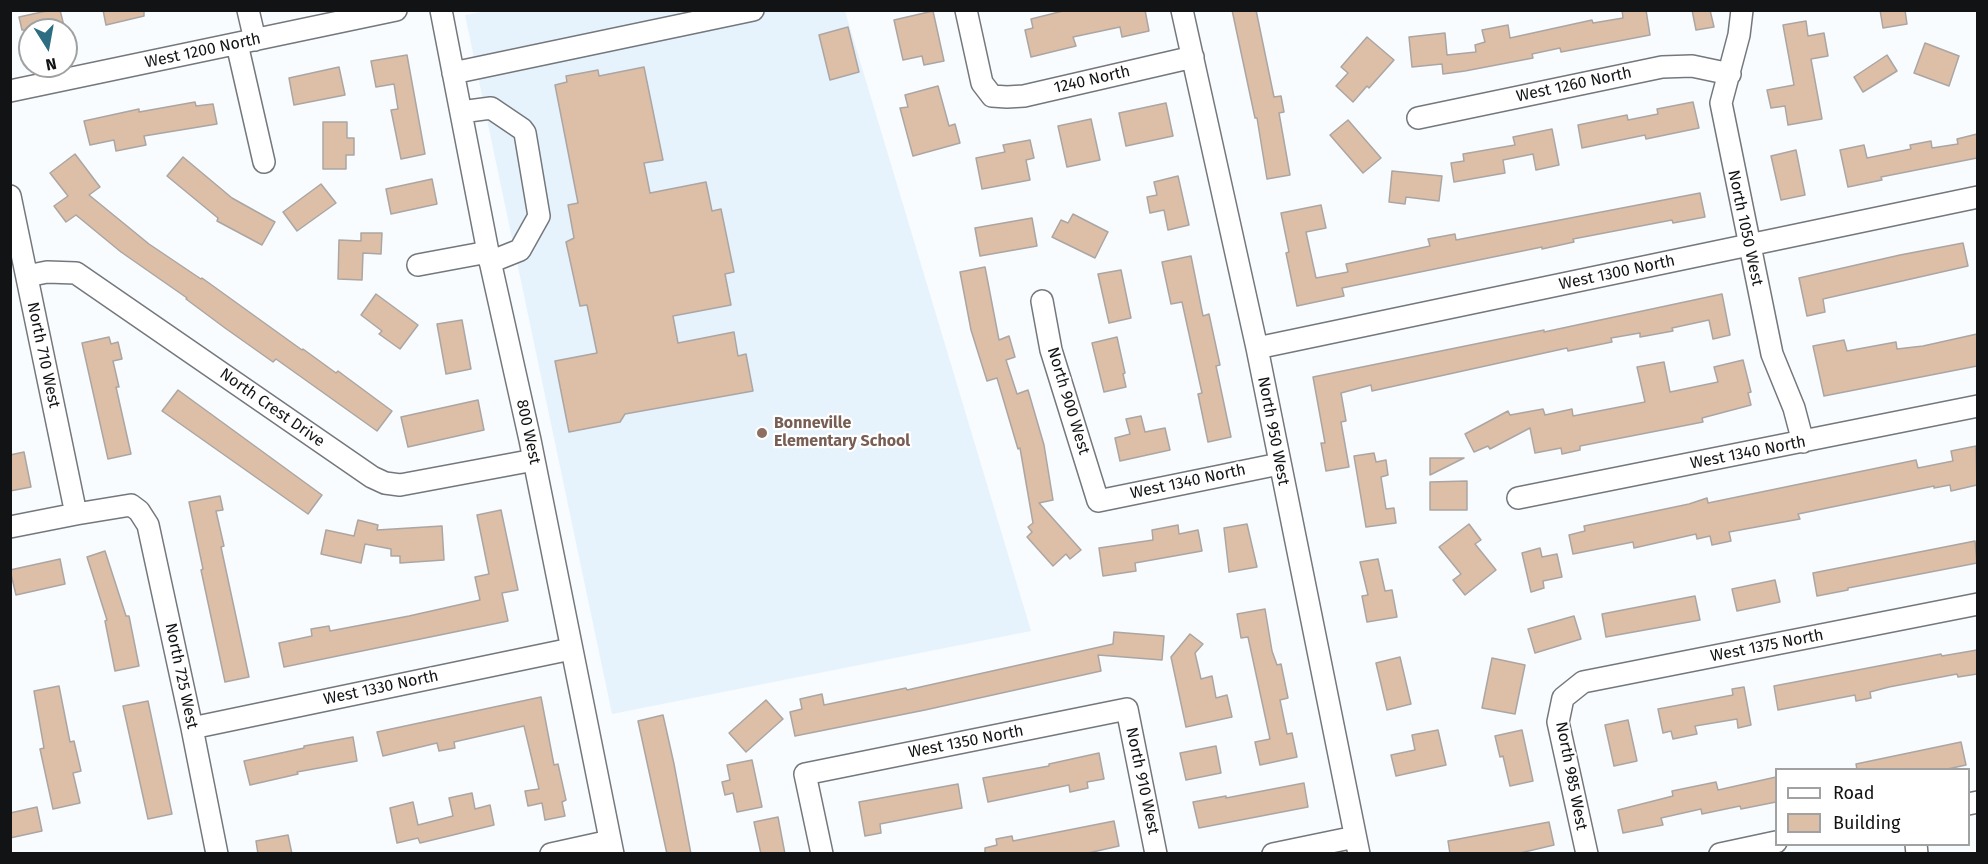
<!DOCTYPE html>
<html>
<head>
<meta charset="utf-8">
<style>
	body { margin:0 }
	#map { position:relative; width:1988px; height:864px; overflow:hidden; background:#f8fcff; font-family:"Fira Sans",sans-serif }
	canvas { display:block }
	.frame { position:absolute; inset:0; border:12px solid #111314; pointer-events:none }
	.legend { position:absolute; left:1775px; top:768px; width:195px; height:78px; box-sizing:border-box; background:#fff; border:2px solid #a0a1a1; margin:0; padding:8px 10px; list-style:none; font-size:18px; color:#111314 }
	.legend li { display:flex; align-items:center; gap:12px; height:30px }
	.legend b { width:30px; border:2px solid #a0a1a1 }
	.north { position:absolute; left:18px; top:18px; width:60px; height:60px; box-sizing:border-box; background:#fff; border:2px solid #a0a1a1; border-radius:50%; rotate:169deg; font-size:16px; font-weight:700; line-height:24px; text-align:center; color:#111314 }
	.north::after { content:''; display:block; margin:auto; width:21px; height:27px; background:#2d6d81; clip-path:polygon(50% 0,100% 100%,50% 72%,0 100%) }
</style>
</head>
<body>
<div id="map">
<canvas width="1988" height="864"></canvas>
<div class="frame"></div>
<ul class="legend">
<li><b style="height:8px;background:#fff"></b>Road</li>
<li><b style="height:16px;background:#ddbea6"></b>Building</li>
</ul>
<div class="north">N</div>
</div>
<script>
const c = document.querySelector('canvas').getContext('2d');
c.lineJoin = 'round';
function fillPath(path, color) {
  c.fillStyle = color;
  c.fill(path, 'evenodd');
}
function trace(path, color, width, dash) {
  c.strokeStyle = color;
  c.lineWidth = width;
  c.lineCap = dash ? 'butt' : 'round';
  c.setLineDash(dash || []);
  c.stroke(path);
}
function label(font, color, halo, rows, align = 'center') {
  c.font = font + ' "Fira Sans",sans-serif';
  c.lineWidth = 4.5;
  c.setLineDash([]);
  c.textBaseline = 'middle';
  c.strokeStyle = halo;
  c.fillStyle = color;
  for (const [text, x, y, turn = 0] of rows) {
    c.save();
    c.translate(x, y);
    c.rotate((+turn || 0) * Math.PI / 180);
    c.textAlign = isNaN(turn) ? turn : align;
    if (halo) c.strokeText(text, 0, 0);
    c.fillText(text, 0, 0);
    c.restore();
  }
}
const built = new Path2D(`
	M492 10 845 11 1031 631 612 714 465 15Z`);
const building = new Path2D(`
	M51 10H60L64 26 45 30H22L19 17Z
	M103 10H144V16L106 25Z
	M1067 10H1145L1149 31 1122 37 1120 27 1073 37 1076 46 1031 57 1025 30 1033 28 1031 19Z
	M1232 10H1256L1274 97 1281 96 1284 112 1279 113 1290 175 1267 179 1257 118H1255Z
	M1622 10H1646L1650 35 1561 52 1560 48 1532 54 1533 58 1465 71 1443 74 1442 64 1412 67 1409 37 1445 33 1447 55 1476 52 1475 45 1485 42 1482 30 1508 25 1510 38 1592 20 1593 23 1623 18Z
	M1692 10H1710L1714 27 1696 30Z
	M1880 10H1905L1907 24 1883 28Z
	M933 11 944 61 924 65 922 56 903 60 894 20Z
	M1806 21 1808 36 1824 33 1828 56 1811 59 1822 119 1788 125 1785 106 1771 108 1767 90 1794 85 1783 25Z
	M848 27 859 72 830 80 819 35Z
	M1367 37 1394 60 1369 88 1367 86 1353 102 1336 86 1348 73 1341 67Z
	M1925 43 1959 56 1949 86 1914 73Z
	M407 55 425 154 401 159 391 110 398 109 394 84 376 87 371 61Z
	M1887 55 1897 71 1863 92 1854 77Z
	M339 67 345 95 294 105 289 78Z
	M644 67 663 160 644 163 650 193 706 182 712 211 721 209 734 272 725 274 731 305 673 316 678 343 734 332 738 356 746 354 753 391 625 414 620 422 569 432 555 361 597 353 587 305 580 306 566 242 574 238 568 205 578 203 555 85 567 82 566 76 598 70 599 76Z
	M938 86 949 126 955 124 960 143 913 156 900 108 908 107 905 95Z
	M195 102 196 106 213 104 217 124 144 136 146 145 116 151 114 140 90 145 84 121 139 109V112Z
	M1693 102 1699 128 1646 139 1645 135 1582 148 1578 125 1627 115 1628 120 1658 114 1657 109Z
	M1166 103 1173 136 1126 146 1119 113Z
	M1091 119 1100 160 1067 167 1058 126Z
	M1348 120 1381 158 1363 173 1330 135Z
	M323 122H347V138H354V155H346V169H323Z
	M1552 129 1559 165 1536 170 1533 154 1503 160 1505 173 1454 182 1451 163 1464 161 1463 154 1515 145 1513 137Z
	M1977 134V158L1881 177 1882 180 1848 187 1840 150 1864 145 1867 158 1911 149 1910 145 1931 141 1932 148 1958 144 1957 139Z
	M1030 140 1034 158 1026 160 1030 180 982 189 976 158 1005 152 1003 145Z
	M1796 150 1805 195 1781 200 1771 156Z
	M75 154 100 187 89 195 149 244 201 279 202 278 302 350 303 349 336 373 338 371 392 411 377 431 276 359 273 362 225 328 186 299 187 298 121 252 76 215 66 222 54 206 68 196 50 173Z
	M183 157 232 198 275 222 262 245 217 221 218 218 167 176Z
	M1392 171 1442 176 1439 201 1406 197 1405 204 1389 202Z
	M1178 176 1189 225 1168 230 1164 210 1150 213 1147 197 1157 195 1154 182Z
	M432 179 437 204 391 214 386 189Z
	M321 184 336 203 297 231 283 212Z
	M1700 193 1705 217 1673 223 1672 220 1573 239 1574 242 1542 249V247L1342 288 1344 296 1297 306 1286 253 1289 252 1281 213 1321 205 1326 228 1306 232 1316 278 1348 272 1346 264 1430 246 1428 239 1455 234 1456 240Z
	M1073 214 1108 232 1095 258 1052 237 1061 220 1068 223Z
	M1032 218 1037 246 980 256 975 228Z
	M361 233H382L381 254 363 253 362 280 338 279 339 240 361 241Z
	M1963 243 1968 266 1823 299 1825 312 1807 316 1799 278 1900 255Z
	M1191 256 1203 316 1209 314 1220 365 1216 366 1231 437 1208 442 1198 394 1202 393 1182 302 1171 304 1162 262Z
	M985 267 999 340 1009 336 1015 357 1006 360 1017 394 1028 390 1044 445 1053 500 1039 503 1081 550 1070 559 1066 554 1053 566 1027 537 1032 532 1028 527 1033 523 1020 448 1018 449 997 378 987 381 971 330 960 272Z
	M1121 270 1131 318 1109 323 1098 274Z
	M376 294 418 325 400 349 379 334 382 331 361 315Z
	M1722 294 1730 335 1713 339 1709 320 1672 328 1673 331 1640 337V333L1611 338 1612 342 1568 351 1567 348 1372 391 1371 385 1341 393 1346 421 1341 422 1349 467 1326 471 1321 443H1325L1313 377 1544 330V332Z
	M462 320 471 369 446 374 437 324Z
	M1977 334V366L1824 396 1813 346 1844 340 1847 351 1896 342 1897 349 1923 346Z
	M109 337 111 344 118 342 122 359 113 361 119 387H116L131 454 108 459 82 343Z
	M1117 337 1125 373 1123 374 1126 387 1104 392 1092 343Z
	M1743 360 1751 392 1748 393 1751 405 1702 418 1703 422 1580 446V450L1562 454 1561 448 1535 453 1530 428 1490 449 1488 446 1474 452 1465 434 1508 411 1510 415 1543 409 1545 415 1572 409 1573 416 1645 402 1637 367 1664 362 1670 392 1718 382 1714 367Z
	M178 390 322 495 308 514 162 411Z
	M478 400 484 430 408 447 401 417Z
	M1141 416 1145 432 1165 428 1170 450 1120 461 1115 438 1130 434 1126 419Z
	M1976 446 1977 485 1951 491 1950 485 1934 488V486L1798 514 1800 519 1729 532 1731 541 1712 545 1710 536 1697 539 1696 534 1634 548 1633 542 1573 554 1569 535 1585 531 1584 526 1689 504 1707 498 1708 503 1916 460 1918 468 1953 461 1951 451Z
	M24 452 31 487 10 491V455Z
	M1374 453 1376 462 1386 460 1388 475 1381 477 1386 509 1394 508 1396 523 1366 527 1354 456Z
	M1430 458H1464L1430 475Z
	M1467 481V510H1430V482Z
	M220 496 223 510 216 511 224 546 221 547 249 677 225 682 201 570 203 569 189 502Z
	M501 510 518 590 502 593 508 621 284 667 279 643 312 636 311 629 329 626 330 631 409 616 480 600 475 577 489 574 477 515Z
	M358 520 378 525 377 530 442 526 444 560 400 563V556H391V549L365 544 361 563 321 554 326 530 354 536Z
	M1247 524 1257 567 1229 572 1224 528Z
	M1469 524 1481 540 1475 544 1496 570 1465 595 1453 580 1461 574 1439 547Z
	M1178 525 1179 534 1198 530 1202 551 1135 563 1136 571 1103 576 1099 548 1153 540 1152 530Z
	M1975 541 1977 563 1848 588V590L1817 596 1813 573Z
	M1540 548 1542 557 1557 554 1562 577 1543 581 1544 588 1531 592 1522 553Z
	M105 551 126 616H129L139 666 115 671 105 621 107 620 87 557Z
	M60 559 65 584 16 595 10 570Z
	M1378 559 1385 591 1392 590 1397 617 1367 622 1362 596 1368 595 1360 562Z
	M1775 580 1780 602 1737 611 1732 589Z
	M1695 596 1700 620 1606 637 1602 614Z
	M1265 609 1272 651 1277 665 1281 664 1288 698 1280 700 1287 734 1292 733 1297 757 1260 765 1255 742 1270 739 1248 637 1241 638 1237 614Z
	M1574 616 1581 639 1535 653 1528 629Z
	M1114 632 1164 636 1162 660 1098 655 1101 671 925 710 795 736 790 712 802 709 800 699 822 694 824 705 906 688 907 690 1113 644Z
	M1190 634 1203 644 1195 653 1201 679 1212 676 1216 698 1227 695 1232 717 1186 727 1171 657Z
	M1977 650V674L1958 677 1957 674 1889 687 1870 692 1871 698 1856 701 1855 695 1778 710 1774 686 1941 654 1942 656Z
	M1400 657 1411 704 1387 710 1376 663Z
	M1492 658 1525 665 1515 714 1482 708Z
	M59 686 70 742 74 741 81 771 73 773 80 803 53 809 40 749 44 748 34 691Z
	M1744 687 1751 725 1738 728 1737 719 1695 726 1697 734 1673 739 1671 731 1663 733 1658 709 1733 695 1732 689Z
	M541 697 554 765 558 764 566 800 562 802 565 816 545 820 542 803 528 806 525 791 539 789 524 726 454 742 455 748 439 751 437 743 383 756 377 732Z
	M766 700 783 719 746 752 729 733Z
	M148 701 172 814 148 819 123 706Z
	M663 715 674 764 691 854H667L638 721Z
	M1628 720 1637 761 1614 766 1605 725Z
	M1438 730 1446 765 1396 776 1391 755 1415 750 1412 735Z
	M1522 730 1533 781 1510 786 1503 756 1500 757 1495 736Z
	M353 737 357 761 297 772 298 774 250 785 244 761 304 748V746Z
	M1961 742 1966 765 1943 770H1857L1856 764Z
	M1216 746 1221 773 1186 780 1180 753Z
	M1099 753 1104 779 1087 782 1088 788 1070 792 1069 785 988 802 983 778 1049 766V764Z
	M752 760 762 807 737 812 733 793 725 795 722 782 730 780 727 765Z
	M1776 777V802L1741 809 1740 806 1702 814 1701 809 1661 818 1663 825 1623 833 1618 810 1673 796 1672 791 1716 782 1718 790Z
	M1304 783 1308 807 1199 828 1193 802 1226 796V798Z
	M958 784 962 808 880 824 881 833 865 836 859 802Z
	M472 793 475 809 490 805 494 825 420 843 418 838 397 843 390 808 413 802 418 825 453 816 449 798Z
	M37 807 42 831 10 838V813Z
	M778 817 785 854H761L754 822Z
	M1114 821 1119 846 1084 854H985V848L997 845 996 839 1012 836 1013 841Z
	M1549 822 1554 845 1516 854H1450L1448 841Z
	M288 835 292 854H258L256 841Z`);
const minor = new Path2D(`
	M248 10 255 40
	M441 10 488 252 530 440 613 854
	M966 10 982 83 992 96 1007 97 1024 96 1193 57
	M1182 10 1257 348 1359 854
	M1742 10 1739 35 1721 103 1772 354 1794 408 1803 442
	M237 44 264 162
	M453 73 753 10
	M10 91 396 10
	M461 112 491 108 522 129 525 133 539 216 520 250 490 262
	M1418 118 1662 67 1692 66 1730 74
	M10 196 76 514
	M418 265 488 252
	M27 276 47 272 76 273 372 477 385 483 400 485 534 460
	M1042 301 1051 350 1098 501 1279 464
	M1257 348 1978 197
	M1518 498 1978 406
	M10 527 76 514 131 505 139 511 148 525 192 728 217 854
	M192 728 571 649
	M1968 804 1978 802
	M1916 844 1917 854
	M551 854 610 841
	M822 854 805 774 1127 709 1156 854
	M1273 854 1355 837
	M1587 854 1558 722 1563 698 1583 682 1978 604
	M1720 854 1776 842`);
const markers = [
	[762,433,6,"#8d6e63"]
];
const streetNames = [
	["West 1200 North",203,51,-12],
	["1240 North",1092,80,-13],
	["West 1260 North",1574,85,-12],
	["North 1050 West",1745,228,78],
	["West 1300 North",1617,273,-12],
	["North 710 West",43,355,78],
	["North 900 West",1068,401,73],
	["North Crest Drive",272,408,35],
	["North 950 West",1273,431,79],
	["800 West",528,432,78],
	["West 1340 North",1748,453,-11],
	["West 1340 North",1188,482,-12],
	["West 1375 North",1767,646,-11],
	["North 725 West",181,676,78],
	["West 1330 North",381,688,-12],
	["West 1350 North",966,742,-11],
	["North 985 West",1571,776,79],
	["North 910 West",1142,781,78]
];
const educationNames = [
	["Bonneville",774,424],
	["Elementary School",774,442]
];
fillPath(built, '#e7f3fc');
fillPath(building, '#ddbea6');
trace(building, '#aba6a3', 1.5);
trace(minor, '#74787c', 24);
trace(minor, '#fff', 21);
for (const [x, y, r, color] of markers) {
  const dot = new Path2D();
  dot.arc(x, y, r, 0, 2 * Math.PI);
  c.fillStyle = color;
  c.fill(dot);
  trace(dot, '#fff', 2);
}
label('16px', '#111314', '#fff', streetNames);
label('bold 16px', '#785e54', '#fff', educationNames, 'left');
</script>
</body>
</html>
